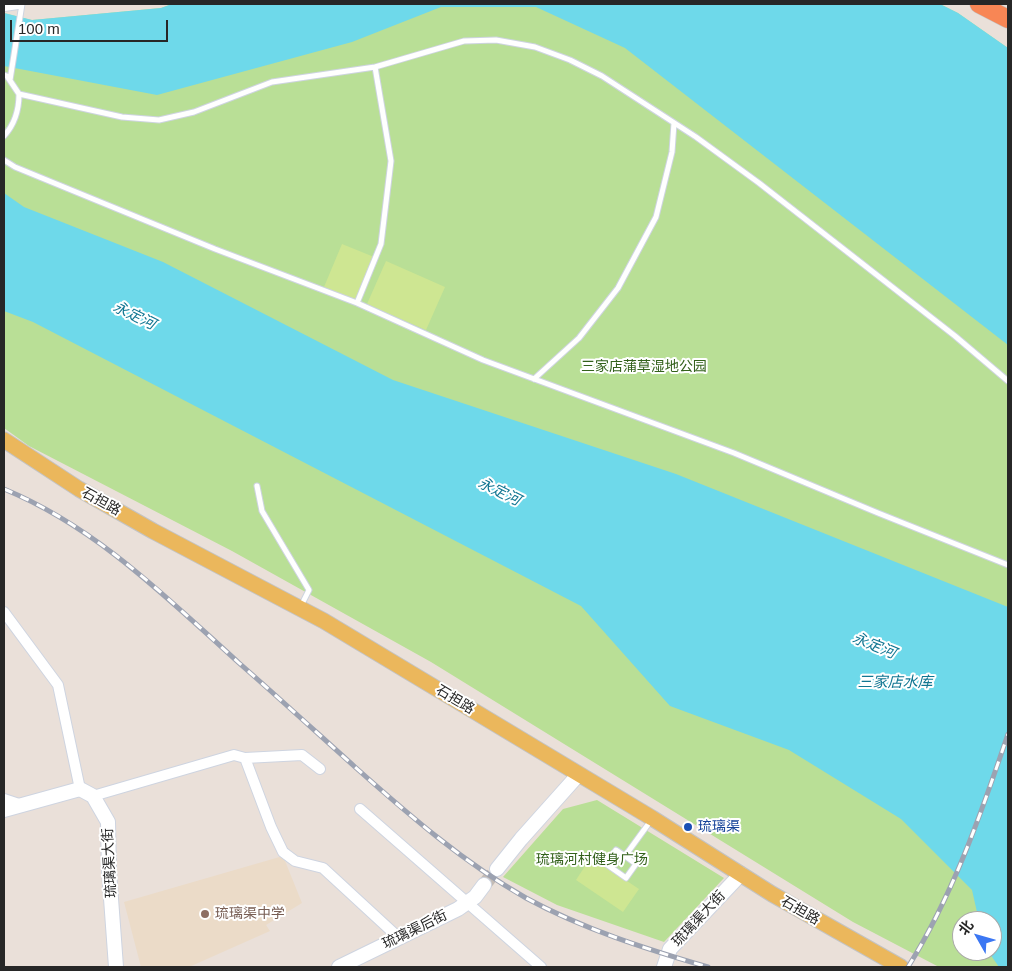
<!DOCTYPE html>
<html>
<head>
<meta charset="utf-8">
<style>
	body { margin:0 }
	#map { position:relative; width:1012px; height:971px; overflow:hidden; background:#eae0d9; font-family:Arial,"Noto Sans SC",sans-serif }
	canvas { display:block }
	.frame { position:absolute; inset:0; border:5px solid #272727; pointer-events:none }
	.north { position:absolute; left:952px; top:911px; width:50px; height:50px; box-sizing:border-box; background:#fff; border:1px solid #a9a9a9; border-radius:50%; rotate:308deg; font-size:14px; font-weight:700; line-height:20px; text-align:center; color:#272727 }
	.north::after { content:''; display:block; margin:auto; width:18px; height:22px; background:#3c77f3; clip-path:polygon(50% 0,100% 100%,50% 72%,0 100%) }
	.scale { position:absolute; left:10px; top:20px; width:158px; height:22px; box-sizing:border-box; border:2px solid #272727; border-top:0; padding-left:6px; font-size:15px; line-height:18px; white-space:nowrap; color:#272727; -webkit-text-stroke:4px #fff; paint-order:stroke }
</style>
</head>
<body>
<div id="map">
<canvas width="1012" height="971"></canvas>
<div class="frame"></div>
<div class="north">北</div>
<div class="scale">100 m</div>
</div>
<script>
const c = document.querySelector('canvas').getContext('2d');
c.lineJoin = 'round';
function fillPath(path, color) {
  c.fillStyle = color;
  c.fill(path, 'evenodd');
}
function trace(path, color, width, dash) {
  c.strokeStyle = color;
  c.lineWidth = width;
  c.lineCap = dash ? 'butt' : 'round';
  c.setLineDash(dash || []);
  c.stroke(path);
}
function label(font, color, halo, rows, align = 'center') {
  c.font = font + ' Arial,"Noto Sans SC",sans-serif';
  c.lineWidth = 4;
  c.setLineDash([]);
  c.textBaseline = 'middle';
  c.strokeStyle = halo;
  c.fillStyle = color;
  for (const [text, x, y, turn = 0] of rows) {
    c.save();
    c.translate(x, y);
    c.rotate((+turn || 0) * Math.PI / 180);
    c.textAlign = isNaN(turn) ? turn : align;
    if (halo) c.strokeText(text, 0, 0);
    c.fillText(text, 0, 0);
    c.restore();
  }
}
const education = new Path2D(`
	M283 856 302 903 266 925 270 931 189 967H141L124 902Z`);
const green = new Path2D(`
	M172 4H940L958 13 1008 48V967H939L853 922 431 662 232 551 29 446 4 428V13L32 20 161 8ZM962 921H992V951H962Z
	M597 800 724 878 664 942 557 905 503 877 563 809Z`);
const pitch = new Path2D(`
	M342 244 374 257 356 300 324 287Z
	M386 261 445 287 426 330 367 304Z
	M591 857 639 889 623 912 576 880Z`);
const water = new Path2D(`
	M172 4H940L958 13 1008 48V345L625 48 536 7H441L352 42 157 95 4 66V13L32 20 161 8Z
	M4 193 24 207 163 262 393 380 676 474 1008 607V967H999L988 951H992V921H979L972 890 901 819 789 750 670 706 581 606 33 322 4 311Z`);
const secondaryTunnel = new Path2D(`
	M484 885 497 869`);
const lane = new Path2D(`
	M4 75 7 76 19 94 122 117 159 120 194 112 272 82 375 67 464 41 496 40 535 47 570 60 602 76 696 137 759 183 955 336 1008 381
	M10 80 22 4
	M4 136C15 124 19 110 19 94
	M4 160 15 167 215 249 357 303 483 360 734 453 878 513 1008 565
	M357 303 381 244 391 161 375 67
	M534 379 579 338 618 288 656 217 672 152 674 123
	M257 486 262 511 309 590 301 606
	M625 856 616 850 606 864 626 878 636 864 625 856 652 819`);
const street = new Path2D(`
	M4 6 18 4
	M4 612 58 685 80 789
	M245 758 302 755 320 769
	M93 796 234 755 245 758 271 827 283 852 295 861 323 868 399 938
	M4 799 22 805
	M360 809 541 967`);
const secondary = new Path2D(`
	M4 810 80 789 93 796 108 822 109 871 116 967
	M497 869 521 839 579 774
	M339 967 458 909 475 897 484 885
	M664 967 670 949 741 874`);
const primary = new Path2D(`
	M4 440 79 489 153 531 324 621 652 818 772 894 901 967`);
const highway = new Path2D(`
	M979 4 1008 19`);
const rail = new Path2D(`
	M4 489C96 527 166 597 239 663 278 697 316 732 355 767 409 815 463 862 526 898 583 929 646 949 708 967
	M908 967C953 895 981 814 1008 734`);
const markers = [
	[688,827,5,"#1a4fb4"],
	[205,914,5,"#8d6e63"]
];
const parkNames = [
	["三家店蒲草湿地公园",644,367],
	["琉璃河村健身广场",592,860]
];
const streetNames = [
	["石担路",101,502,29],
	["石担路",455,700,31],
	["琉璃渠大街",110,863,-93],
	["石担路",800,911,30],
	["琉璃渠大街",699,919,-47],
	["琉璃渠后街",415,930,-26]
];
const transitNames = [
	["琉璃渠",698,827]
];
const educationNames = [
	["琉璃渠中学",215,914]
];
const waterNames = [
	["永定河",134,316,26],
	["永定河",499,492,26],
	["永定河",874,646,22],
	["三家店水库",895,683]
];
fillPath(education, '#ebdbc8');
fillPath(green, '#b9df96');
fillPath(pitch, '#cee692');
fillPath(water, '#6ed9ea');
trace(secondaryTunnel, '#c3bbb5', 14, [14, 7]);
trace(lane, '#ced4e0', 7);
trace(street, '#ced4e0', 12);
trace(secondary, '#ced4e0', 16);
trace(primary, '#c3c3c3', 17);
trace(highway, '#c3c3c3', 19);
trace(lane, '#fff', 5);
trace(street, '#fff', 10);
trace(secondary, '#fff', 14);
trace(primary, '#ebb75c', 15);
trace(highway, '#f88655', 18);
trace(rail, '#9ca2b1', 5);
trace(rail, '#fff', 3, [9]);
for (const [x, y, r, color] of markers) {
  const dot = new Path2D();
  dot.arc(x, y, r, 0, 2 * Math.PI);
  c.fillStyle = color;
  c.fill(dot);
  trace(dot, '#fff', 2);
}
label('14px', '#33611b', '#fff', parkNames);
label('14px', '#272727', '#fff', streetNames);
label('14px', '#164399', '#fff', transitNames, 'left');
label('14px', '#785e54', '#fff', educationNames, 'left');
label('italic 15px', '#117692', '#fff', waterNames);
</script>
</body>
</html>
